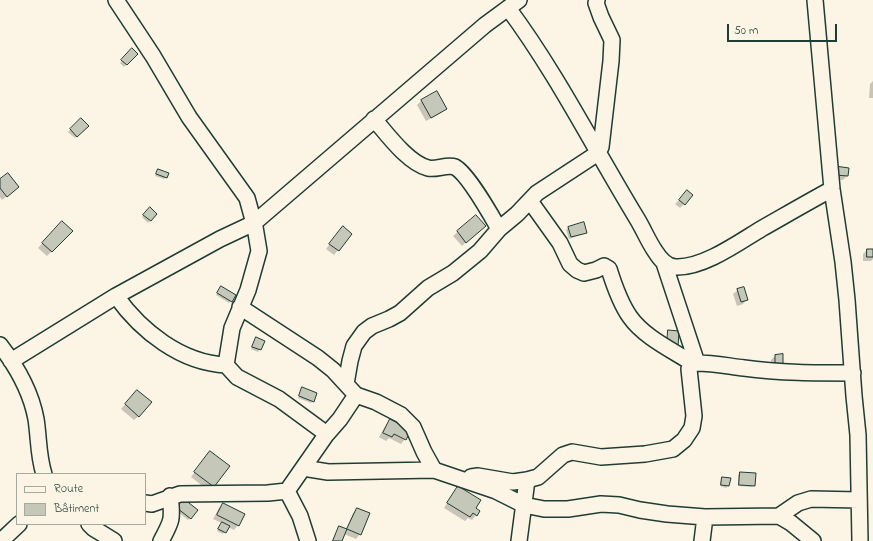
<!DOCTYPE html>
<html>
<head>
<meta charset="utf-8">
<style>
	body { margin:0 }
	#map { position:relative; width:873px; height:541px; overflow:hidden; background:#fcf5e5; font-family:"Indie Flower",sans-serif }
	canvas { display:block }
	.legend { position:absolute; left:16px; top:473px; width:130px; height:52px; box-sizing:border-box; background:#fcf5e5; border:1px solid #a4ab9e; margin:0; padding:5px 7px; list-style:none; font-size:12px; color:#1f3d34 }
	.legend li { display:flex; align-items:center; gap:8px; height:20px }
	.legend b { width:20px; border:1px solid #a4ab9e }
	.scale { position:absolute; left:727px; top:24px; width:110px; height:18px; box-sizing:border-box; border:2px solid #1f3d34; border-top:0; padding-left:5px; font-size:12px; line-height:14px; white-space:nowrap; color:#1f3d34; -webkit-text-stroke:3px #fcf5e5; paint-order:stroke }
</style>
</head>
<body>
<div id="map">
<canvas width="873" height="541"></canvas>
<ul class="legend">
<li><b style="height:5px;background:#fcf5e5"></b>Route</li>
<li><b style="height:11px;background:#c5c7b9"></b>Bâtiment</li>
</ul>
<div class="scale">50 m</div>
</div>
<script>
const c = document.querySelector('canvas').getContext('2d');
c.lineJoin = 'round';
function fillPath(path, color) {
  c.fillStyle = color;
  c.fill(path, 'evenodd');
}
function trace(path, color, width, dash) {
  c.strokeStyle = color;
  c.lineWidth = width;
  c.lineCap = dash ? 'butt' : 'round';
  c.setLineDash(dash || []);
  c.stroke(path);
}
const shadow = new Path2D(`
	M132 50 137 54 124 67 120 63Z
	M873 81V98H869L870 84Z
	M422 100 445 109 441 113 426 121 417 105Z
	M81 120 87 126 75 138 68 132Z
	M848 168 847 176 843 180 830 179Z
	M158 170 166 177 164 179 155 176Z
	M0 181 13 191 2 200 0 197Z
	M683 196 684 204 680 208 675 204Z
	M150 209 156 214 148 223 142 217Z
	M476 216 480 230 462 246 453 236Z
	M58 226 72 231 47 256 38 248Z
	M568 228 586 232 584 234 569 239 566 230Z
	M339 232 351 234 334 255 326 249Z
	M867 250H873V259L871 261H863V254Z
	M219 290 231 301 229 303 216 295Z
	M738 290 747 299 743 304 737 306 733 294Z
	M256 338 264 341 258 352 251 349Z
	M775 356 782 364 778 368H771V360Z
	M303 388 313 401 311 403 298 398Z
	M133 395 139 416 134 420 121 409Z
	M390 420 405 439 401 444 389 438 386 441 379 437 386 425Z
	M206 457 213 486 209 491 191 477Z
	M740 473 754 485 752 487 738 486V475Z
	M723 478 728 486 726 488 720 486 721 480Z
	M458 487 474 508 476 515 472 520 468 518 465 521 444 508 454 492Z
	M178 500 190 518 188 520 172 507Z
	M223 504 238 525 234 530 228 527 223 534 217 531 222 523 213 519 219 508Z
	M357 509 360 534 356 539 344 534 341 541H332L339 527 346 529 353 513Z`);
const building = new Path2D(`
	M132 48 138 54 127 65 121 60Z
	M437 91 447 109 431 118 421 100Z
	M81 118 89 126 77 137 70 129Z
	M835 166 849 168 848 176 834 175Z
	M158 169 169 173 167 178 156 174Z
	M8 173 19 187 7 197 0 188V179Z
	M687 190 693 195 685 205 679 200Z
	M150 207 157 214 151 221 143 215Z
	M476 215 486 226 466 243 457 231Z
	M62 221 73 231 52 252 42 243Z
	M584 222 587 233 571 237 568 227Z
	M343 226 352 234 339 251 329 244Z
	M867 249H873V257H867Z
	M221 286 236 295 232 302 217 293Z
	M744 287 748 300 741 302 737 289Z
	M668 330 679 331 678 347 667 346Z
	M256 337 265 341 261 350 252 347Z
	M783 354V364H775V355Z
	M302 387 317 393 314 402 299 396Z
	M137 390 152 402 139 417 125 404Z
	M390 419 411 430 406 440 394 434 392 437 383 433Z
	M210 451 230 466 214 487 194 472Z
	M740 472 756 473 755 486 739 485Z
	M722 477 731 478 729 486 721 485Z
	M458 486 481 500 476 508 480 511 477 516 473 513 470 517 447 503Z
	M180 496 198 510 191 519 173 505Z
	M223 503 245 514 239 526 217 515Z
	M357 508 370 513 361 535 347 529Z
	M222 522 230 526 226 533 218 529Z
	M339 526 347 529 342 541H333Z`);
const minor = new Path2D(`
	M116 0 153 56 189 117 247 198 255 227 259 251 248 290 232 328 226 365 237 377 279 399 324 432 326 435 287 491 300 516 308 541
	M815 0 832 189 843 262 847 300 854 396 858 435 860 541
	M508 8C557 74 594 148 636 217 643 228 648 241 655 251 660 259 666 267 676 267 703 268 738 243 761 229 784 216 808 202 832 189
	M374 119C387 134 408 163 428 168 436 170 447 164 455 167 468 174 491 215 499 229
	M530 201 560 243 570 264 577 270 584 273 596 270 604 266 609 269C614 285 620 303 630 317 644 337 672 350 692 363
	M664 263 697 363
	M116 296C141 331 181 363 226 365
	M240 307 318 358 333 370 356 395 376 402 401 415 413 427 424 452 434 470
	M0 345C17 367 31 392 36 419 39 438 38 456 44 474
	M11 361 116 296 220 239 254 223 485 25 519 0
	M346 384 350 361 354 346 364 332 372 326 389 319 400 313 428 288 453 273 480 251 499 229 517 214 537 193 598 153 601 147 611 61 612 40 601 17 596 3 597 0
	M326 435 340 419 356 395
	M303 468 328 472 434 470 496 491 524 505 544 509H568L601 504 619 505 640 510 667 514 705 517 779 516 791 523 813 541
	M471 477 478 476 513 482 527 480 538 477 563 455 572 452 601 457 645 454 673 449 684 440 692 428 694 416 689 369 692 363C709 362 727 366 744 368 780 373 816 373 853 373
	M145 503 152 504 180 494 268 493 287 491
	M779 516 798 503 811 499 859 500
	M89 524 93 528 114 541
	M1 541 19 524
	M161 541C172 521 173 519 170 496
	M519 541 527 480
	M702 541 705 517`);
fillPath(shadow, '#0003');
fillPath(building, '#c5c7b9');
trace(building, '#1f3d34', 1);
trace(minor, '#1f3d34', 18);
trace(minor, '#fcf5e5', 15);
</script>
</body>
</html>
